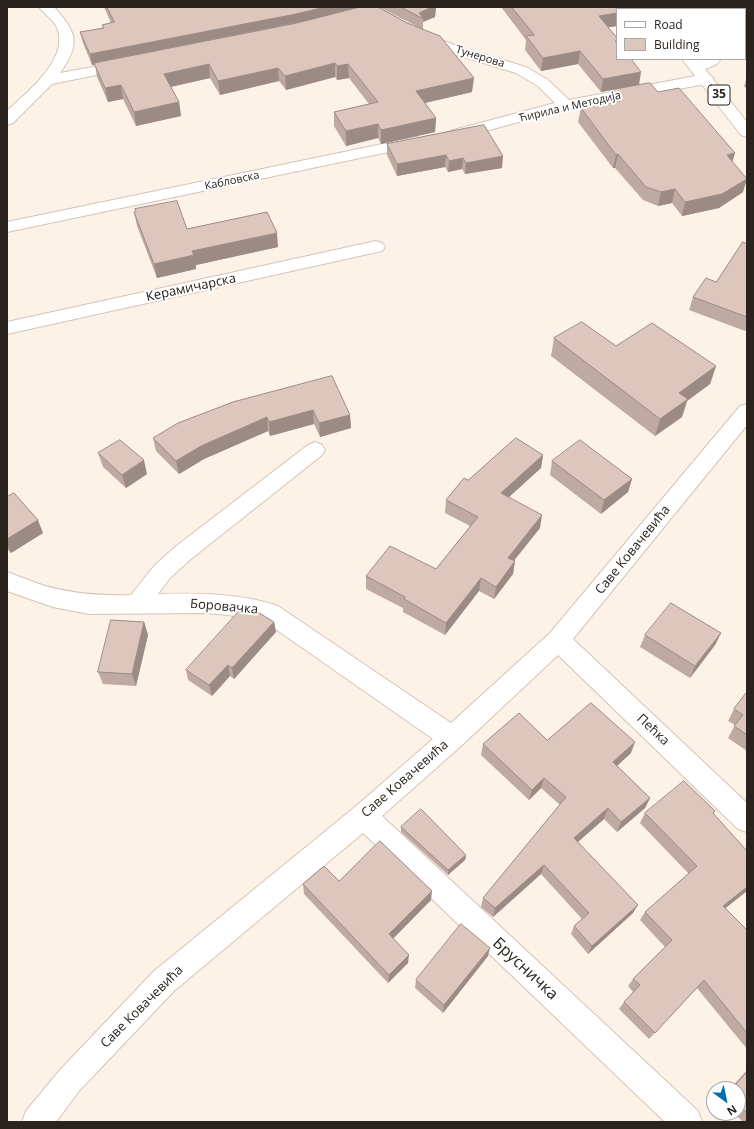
<!DOCTYPE html>
<html>
<head>
<meta charset="utf-8">
<style>
	body { margin:0 }
	#map { position:relative; width:754px; height:1129px; overflow:hidden; background:#fdf2e8; font-family:"Open Sans",sans-serif }
	canvas { display:block }
	.frame { position:absolute; inset:0; border:8px solid #2a231d; pointer-events:none }
	.legend { position:absolute; left:616px; top:8px; width:130px; height:52px; box-sizing:border-box; background:#fff; border:1px solid #aaa7a5; margin:0; padding:5px 7px; list-style:none; font-size:12px; color:#2a231d }
	.legend li { display:flex; align-items:center; gap:8px; height:20px }
	.legend b { width:20px; border:1px solid #aaa7a5 }
	.north { position:absolute; left:706px; top:1081px; width:40px; height:40px; box-sizing:border-box; background:#fff; border:1px solid #aaa7a5; border-radius:50%; rotate:147deg; font-size:11px; font-weight:700; line-height:16px; text-align:center; color:#2a231d }
	.north::after { content:''; display:block; margin:auto; width:14px; height:18px; background:#036cb7; clip-path:polygon(50% 0,100% 100%,50% 72%,0 100%) }
</style>
</head>
<body>
<div id="map">
<canvas width="754" height="1129"></canvas>
<div class="frame"></div>
<ul class="legend">
<li><b style="height:5px;background:#fff"></b>Road</li>
<li><b style="height:11px;background:#ddc6bc"></b>Building</li>
</ul>
<div class="north">N</div>
</div>
<script>
const c = document.querySelector('canvas').getContext('2d');
c.lineJoin = 'round';
function trace(path, color, width, dash) {
  c.strokeStyle = color;
  c.lineWidth = width;
  c.lineCap = dash ? 'butt' : 'round';
  c.setLineDash(dash || []);
  c.stroke(path);
}
function fillPath(path, color) {
  c.fillStyle = color;
  c.fill(path, 'evenodd');
}
function label(font, color, halo, rows, align = 'center') {
  c.font = font + ' "Open Sans",sans-serif';
  c.lineWidth = 4;
  c.setLineDash([]);
  c.textBaseline = 'middle';
  c.strokeStyle = halo;
  c.fillStyle = color;
  for (const [text, x, y, turn = 0] of rows) {
    c.save();
    c.translate(x, y);
    c.rotate((+turn || 0) * Math.PI / 180);
    c.textAlign = isNaN(turn) ? turn : align;
    if (halo) c.strokeText(text, 0, 0);
    c.fillText(text, 0, 0);
    c.restore();
  }
}
const minor = new Path2D(`
	M39 7H54C77 32 81 44 60 73L126 61 131 62 133 65 131 68 126 69 52 84 13 123 7 125V111C26 93 70 59 57 28 54 20 44 14 39 7Z
	M421 32 457 46 526 67 548 80 569 100 706 74 711 76 714 79 711 82 706 84 567 109 456 139 450 137 448 134 450 131 555 103 538 86 516 73 447 52 416 39 414 36 416 33Z
	M745 33H747V42H745Z
	M702 59H721C716 67 700 72 691 70L689 67 691 64Z
	M416 137 422 139 424 142 422 145 7 232V222Z
	M376 241 382 243 385 247 382 251 7 334V322Z
	M747 404V425L573 639 747 803V832L738 829 558 655 461 746 382 816 698 1111 702 1122H665L363 833 174 991 79 1091 56 1122H22L26 1111 59 1071 154 971 355 807 433 739 264 621 228 615 207 613 89 614 53 607 7 591V572C19 576 30 581 42 585 72 594 100 596 131 595L154 566 175 547 308 445 315 442 322 445 325 450 322 455 191 559 170 578 158 594C198 593 240 593 278 606L451 723 550 633 740 406Z`);
const major = new Path2D(`
	M639 7H654L655 9H640Z
	M682 59H697L747 122V137L741 135Z`);
const wall = new Path2D(`
	M104 7H378L407 23 418 27 379 7H436L435 17 423 22V30L472 92 425 103 436 118 435 132 381 144 378 138 346 146 334 126V112L369 104 349 78 337 80 335 77 286 90 279 81 220 95 210 78 170 87 179 102 181 116 136 126 123 99 108 102 97 77 95 65H92L83 43 80 32 103 28 102 25 111 23Z
	M501 7H615L617 10V26L608 27 617 59 639 85 658 92 732 162 743 192 719 208 682 216 672 203 658 206 643 200 615 168H613L578 122 581 108 609 103 611 90 601 92 578 64 541 71 525 50 526 40Z
	M720 7H747V32H745V9H720Z
	M747 75V88L744 87Z
	M484 125 502 168 465 174 462 169 448 172 445 167 397 176 387 155V144Z
	M134 212 187 229 278 247 196 265V269L157 278 137 226Z
	M747 244V329L745 331 689 310 693 297 716 282Z
	M554 338 616 346 716 366 710 384 687 401 682 417 655 436 551 356Z
	M233 402 350 415 351 428 320 437 314 424 270 436 268 431 204 459 179 474 156 451 153 438Z
	M98 453 147 474 126 488 103 467Z
	M543 455 541 468 509 497 540 528 514 561H515L513 574 494 599 479 591 445 635 403 612V608L366 589V576L436 569 470 526 445 513 446 500 468 480Z
	M552 461 632 479 628 492 601 514 550 475Z
	M7 497 43 533 11 553 7 549Z
	M144 622 148 635 136 686 103 684 98 672Z
	M274 622 276 632 234 679 230 676 212 696 188 680 186 670Z
	M721 633 715 645 690 678 640 647 645 635Z
	M747 692V751L728 738 735 725 728 721 734 709Z
	M547 740 631 753 617 766 650 798 645 808 617 832 604 819 578 842 633 913 588 954 571 934 574 926 582 919 541 874 493 917 481 907 483 898 560 805 541 788 529 800 481 755 483 744Z
	M715 811 713 814 747 851V891L725 908 747 930V1049L697 988 649 1039 619 1009 624 1002 633 992 628 986 633 979 665 947 640 920 645 912 689 874 640 823 645 813Z
	M401 827 466 855 465 860 448 875 401 832Z
	M339 881 431 900 393 938 408 963 388 983 304 894 303 884Z
	M488 956 443 1013 415 988 416 980Z
	M747 1070V1122H743L734 1113H738V1089H730Z`);
const shadedWall = new Path2D(`
	M326 7H359V10L94 63 95 65H92L90 54Z
	M432 7H436L435 17 423 22 424 19 419 13Z
	M617 13V26L597 29 599 16Z
	M747 21V32H745V29Z
	M580 51 578 64 541 71 543 58Z
	M335 63V77L286 90 285 76Z
	M209 64 210 78 166 88 164 74Z
	M348 64 349 78 337 80V66Z
	M278 68 279 81 220 95 218 81Z
	M641 72 639 85 601 92 603 79Z
	M474 78 472 92 416 105V91Z
	M121 85 123 99 108 102 105 88Z
	M179 102 181 116 136 126 134 112Z
	M436 118 435 132 381 144V130Z
	M378 124V138L346 146V131Z
	M735 153 731 167 727 155Z
	M618 154 615 168H613L616 155Z
	M446 155 445 167 397 176V164Z
	M503 156 502 168 465 174 466 163Z
	M463 158 462 169 448 172 449 161Z
	M747 179 743 192 719 208 682 216 685 202Z
	M675 189 672 203 658 206 661 192Z
	M277 233 278 247 196 265V269L157 278 154 264 192 251Z
	M716 366 710 384 687 401 682 417 655 436 660 419 679 393Z
	M313 410 314 424 270 436 269 422Z
	M350 415 351 428 320 437 319 423Z
	M267 417 268 431 204 459 179 474 176 461 201 446Z
	M543 455 541 468 499 506 501 493Z
	M144 460 147 474 126 488 122 475Z
	M632 479 628 492 601 514 604 500Z
	M542 515 540 528 506 570 508 558Z
	M38 520 43 533 11 553 7 545V539Z
	M515 561 513 574 494 599 496 587Z
	M481 578 479 591 445 635 446 623Z
	M144 622 148 635 136 686 132 674Z
	M274 622 276 632 234 679 232 668Z
	M721 633 715 645 690 678 695 666Z
	M228 665 230 676 212 696 209 685Z
	M635 742 631 753 609 773 613 762Z
	M544 778 541 788 529 800 532 790Z
	M650 798 645 808 617 832 621 822Z
	M608 808 604 819 571 848 574 838Z
	M466 855 465 860 448 875V870Z
	M544 865 541 874 493 917 495 908Z
	M747 887V891L717 915 723 906Z
	M432 891 431 900 389 943V934Z
	M638 905 633 913 588 954 592 946Z
	M490 948 488 956 443 1013 444 1005Z
	M409 955 408 963 388 983 389 975Z`);
const building = new Path2D(`
	M107 7H326L296 14 90 54 80 32 104 28 102 25 114 22Z
	M360 7H378L407 23 440 36 474 78 416 91 436 118 381 130 378 124 346 131 334 112 378 102 348 64 337 66 335 63 285 76 278 68 218 81 209 64 164 74 179 102 134 112 121 85 105 88 94 63 297 23Z
	M401 7H432L419 13 424 19Z
	M512 7H615L617 10V13L599 16 617 38V41H615L617 43V59H631L641 72 603 79 580 51 543 58 526 36 534 35Z
	M732 7H747L746 23H745V9H734L735 8Z
	M650 83 658 92 679 88 735 153 727 155 747 179 722 194 685 202 675 189 661 192 646 187 618 154 616 155 581 108 620 101 611 90Z
	M484 125 503 156 466 163 463 158 449 161 446 155 397 164 387 144Z
	M177 201 187 229 267 212 277 233 192 251 194 255 154 264 134 212 136 211 135 209Z
	M743 242 747 244V317L693 297 706 278 716 282Z
	M582 322 616 346 652 323 716 366 679 393 688 399 660 419 554 338Z
	M332 376 350 415 319 423 313 410 269 422 267 417 201 446 176 461 153 438 178 423 233 402Z
	M516 438 543 455 501 493 542 515 508 558 515 561 496 587 481 578 446 623 404 599 405 597 366 576 390 546 436 569 478 517 446 500 464 478 468 480Z
	M120 440 144 460 122 475 98 453Z
	M580 440 632 479 604 500 552 461Z
	M14 493 38 520 7 539V497Z
	M671 603 721 633 695 666 645 635Z
	M242 608 256 611 274 622 232 668 228 665 209 685 186 670Z
	M111 620 144 622 132 674 98 672Z
	M747 692V735L734 726 743 715 734 709Z
	M591 703 635 742 613 762 650 798 621 822 608 808 574 838 638 905 592 946 574 926 589 913 544 865 495 908 483 898 566 797 544 778 532 790 483 744 519 713 547 740Z
	M684 781 715 811 713 813 747 851V887L723 906 747 930V1033L704 980 655 1033 624 1002 640 985 633 979 672 940 645 912 697 866 645 813Z
	M421 809 466 855 448 870 401 827Z
	M380 841 432 891 389 934 409 955 389 975 303 884 324 866 339 881Z
	M461 924 490 948 444 1005 416 980Z
	M747 1072V1113L738 1104V1089H732Z`);
const farStreetnames = [
	["Тунерова",480,57,17],
	["Ћирила и Методија",570,107,-13],
	["Кабловска",232,181,-12]
];
const shields = [
	[719,95,22]
];
const shieldNames = [
	["35",719,95]
];
const streetNames = [
	["Керамичарска",191,288,-12],
	["Саве Ковачевића",633,550,-51],
	["Боровачка",224,607,5],
	["Пећка",653,730,43],
	["Саве Ковачевића",405,779,-41],
	["Саве Ковачевића",142,1007,-45]
];
const nearStreetnames = [
	["Брусничка",525,969,43]
];
trace(minor, '#d6c4b4', 2);
trace(major, '#d6c4b4', 2);
fillPath(minor, '#fff');
fillPath(major, '#fff');
fillPath(wall, '#beaaa2');
fillPath(shadedWall, '#9b8b84');
fillPath(building, '#ddc6bc');
trace(building, '#9b8b84', 1);
label('11px', '#2a231d', '#fff', farStreetnames);
for (const [x, y, w] of shields) {
  const box = new Path2D();
  box.roundRect(x - w / 2, y - 10, w, 20, 3);
  c.fillStyle = '#fff';
  c.fill(box);
  trace(box, '#2a231d', 1);
}
label('bold 12px', '#2a231d', null, shieldNames);
label('13px', '#2a231d', '#fff', streetNames);
label('16px', '#2a231d', '#fff', nearStreetnames);
</script>
</body>
</html>
